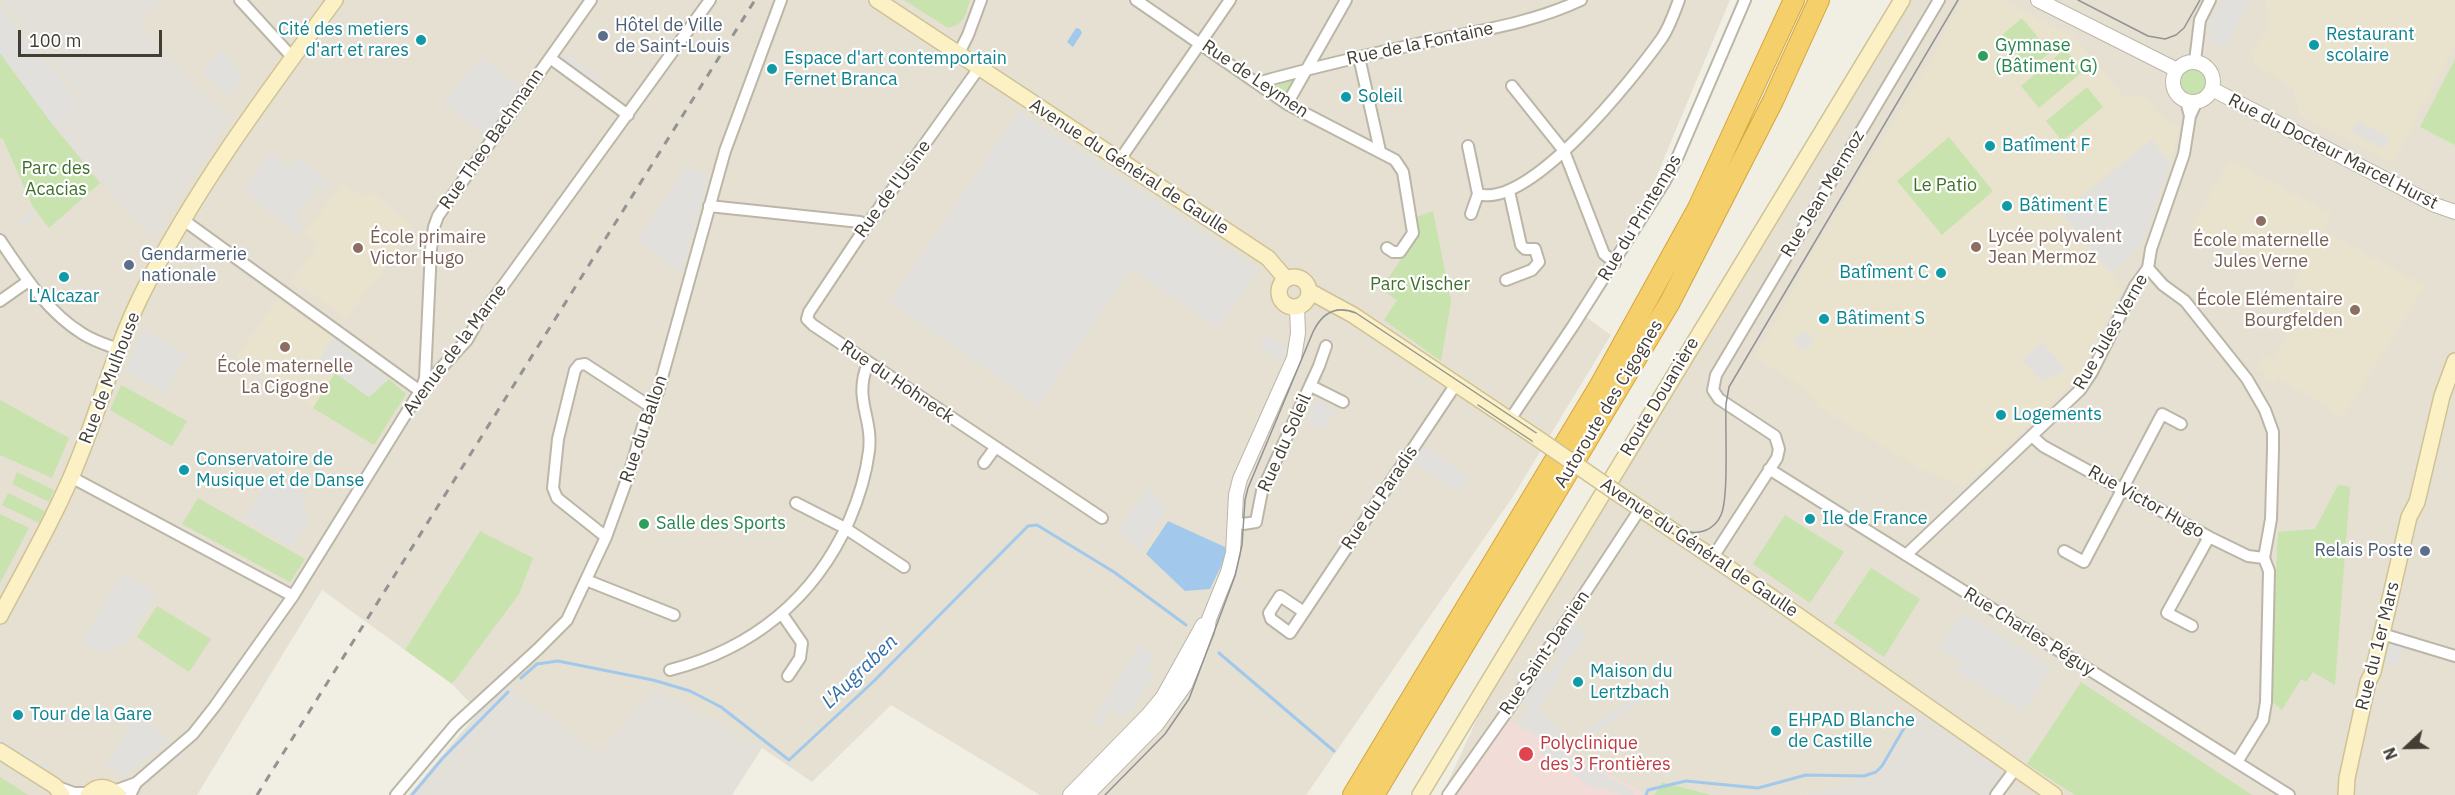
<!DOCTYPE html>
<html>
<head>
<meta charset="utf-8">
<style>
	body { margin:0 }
	#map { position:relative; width:2455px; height:795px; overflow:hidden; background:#f1eee4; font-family:"IBM Plex Sans",sans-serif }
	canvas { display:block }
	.north { position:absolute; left:2377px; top:717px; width:60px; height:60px; -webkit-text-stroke:4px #fff; paint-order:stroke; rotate:248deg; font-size:16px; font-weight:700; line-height:24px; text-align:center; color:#433e34 }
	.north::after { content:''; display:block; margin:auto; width:21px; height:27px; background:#433e34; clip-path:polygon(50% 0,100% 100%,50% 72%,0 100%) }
	.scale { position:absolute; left:18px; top:30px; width:144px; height:27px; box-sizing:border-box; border:3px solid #433e34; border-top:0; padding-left:8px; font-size:18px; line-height:21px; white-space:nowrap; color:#433e34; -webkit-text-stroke:4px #fff; paint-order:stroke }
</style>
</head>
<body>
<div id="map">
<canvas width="2455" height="795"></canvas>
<div class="north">N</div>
<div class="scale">100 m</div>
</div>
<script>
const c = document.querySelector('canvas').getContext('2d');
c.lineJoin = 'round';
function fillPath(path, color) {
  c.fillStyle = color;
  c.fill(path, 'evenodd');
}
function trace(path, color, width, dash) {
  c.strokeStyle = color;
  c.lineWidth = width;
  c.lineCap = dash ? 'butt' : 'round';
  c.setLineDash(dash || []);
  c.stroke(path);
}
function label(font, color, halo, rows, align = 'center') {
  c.font = font + ' "IBM Plex Sans",sans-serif';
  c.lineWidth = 4.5;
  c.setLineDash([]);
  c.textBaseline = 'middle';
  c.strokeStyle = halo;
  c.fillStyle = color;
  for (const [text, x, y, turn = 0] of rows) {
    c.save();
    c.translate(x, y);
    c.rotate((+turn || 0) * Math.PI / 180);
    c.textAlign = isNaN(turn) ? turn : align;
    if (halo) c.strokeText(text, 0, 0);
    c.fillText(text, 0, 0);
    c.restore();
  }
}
const residential = new Path2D(`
	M0 0H1730L1655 180 1576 310 1611 335 1512 498 1306 795H1040L891 705 812 782 762 748 599 755 507 685 479 712 452 684 462 669 480 531 405 650 322 590 197 795H0Z
	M1911 0H2455V795H1992L1924 708 1878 776 1802 795H1712L1662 782 1654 795H1442L1489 693 1834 122Z`);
const industrial = new Path2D(`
	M0 0H164L140 20 193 84 231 118 154 239 135 223 53 125 84 100Z
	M507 685 599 754 654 687 762 748 732 795H409L479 712Z
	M1924 708 2011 770 1992 795H1802L1878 776Z`);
const education = new Path2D(`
	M1962 0H2002L2075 38 2126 99 2141 94 2144 99 2148 98 2152 107 2161 117 2180 127 2166 175 2142 243 2111 273 2121 292 2076 380 1964 487 1918 468 1818 406 1806 389 1754 357 1784 307 1812 252 1922 76Z
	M2267 0H2455V45L2393 163 2301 116 2292 87 2256 66 2252 55 2268 25 2267 22 2271 21 2265 3Z
	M2230 160 2331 214 2324 231 2425 286 2342 418 2329 411 2330 407 2278 379 2275 384 2263 378 2266 372 2257 368 2263 356 2273 361 2309 296 2293 286 2302 268 2289 262 2283 274 2236 249 2234 252 2191 228Z
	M340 181 363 196 372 192 415 228 346 318 303 287 300 290 290 283 318 245 304 233 340 188Z
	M278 299 333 337 319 361 335 373 313 408 236 357Z`);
const medical = new Path2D(`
	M1507 720 1643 792 1642 795H1453Z`);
const green = new Path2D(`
	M904 0H970C966 14 964 25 948 28Z
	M2022 18 2050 52 2030 69 2002 35Z
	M2065 49 2083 71 2039 108 2021 86Z
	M0 53 53 125 100 183 49 228 33 207 3 139 0 138Z
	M2455 59V145L2420 127Z
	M2177 82a16 16 0 1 1 32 0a16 16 0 1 1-32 0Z
	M1298 76 1286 95 1273 87Z
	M2087 87 2103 107 2062 141 2046 121Z
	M1949 137 1993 191 1942 235 1897 181Z
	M1433 211 1451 301 1441 361 1384 320 1397 300 1381 289 1418 234 1416 217Z
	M335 373 369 397 389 379 406 394 374 445 313 408Z
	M121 385 187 421 172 446 110 410Z
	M0 400 69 438 52 478 0 455Z
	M17 472 54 490 49 502 12 484Z
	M2338 485 2350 487 2335 685 2313 672 2306 682 2301 679 2282 710 2274 703 2270 704 2278 532 2315 529Z
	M8 493 45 511 39 523 2 505Z
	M198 498 305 559 290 582 182 524Z
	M0 514 29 528 0 583Z
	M1785 515 1844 552 1810 603 1753 564Z
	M480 531 533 558 519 594 452 684 405 650Z
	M1871 568 1920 599 1884 657 1834 623Z
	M157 606 211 639 189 672 137 637Z
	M2081 682 2252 795H2075L2027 764Z
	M0 777 28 795H0Z
	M1662 782 1712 795H1654Z`);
const parking = new Path2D(`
	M2221 0H2250L2225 48 2209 40 2213 31 2206 28Z
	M0 7 80 101 53 125 0 53Z
	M221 50 243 75 229 96 202 73Z
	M566 53 601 79 593 89 558 64Z
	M481 57 520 88 485 136 443 102Z
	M1019 111 1258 269 1219 328 1131 269 1038 405 890 302Z
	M2357 121 2390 138 2384 149 2351 132Z
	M2152 139 2169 162 2166 175 2142 243 2111 273 2061 213Z
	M271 152 289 167 298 157 331 184 326 190 319 185 294 219 302 225 296 233 262 206 245 187Z
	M686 167 709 176 681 273 638 240Z
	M32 209 37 214 24 227 19 222Z
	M142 329 187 354 166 393 126 371Z
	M1804 330 1814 342 1803 352 1793 340Z
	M1266 335 1287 349 1281 361 1259 347Z
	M333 337 389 379 369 397 335 373 319 361Z
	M2042 342 2066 369 2059 375 2048 377 2043 383 2022 360Z
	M1317 400 1335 410 1324 430 1306 420Z
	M1422 445 1469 477 1459 492 1412 462Z
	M271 475 301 490 309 520 292 547 244 520Z
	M1148 487 1167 509 1139 552 1118 530Z
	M123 572 157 594 128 642 98 652 82 641Z
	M1962 612 2051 667 2023 712 1956 671 1961 662 1939 649Z
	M1574 624 1588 633 1568 662 1565 661 1557 673 1560 675 1538 709 1571 740 1638 695 1642 701 1574 747 1570 745 1566 750 1517 724 1529 706 1522 702 1543 670 1549 673 1562 654 1556 650Z
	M2388 643 2402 646 2398 666 2383 663Z
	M1139 645 1155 655 1146 669 1154 674 1127 718 1111 709 1100 727 1092 722Z
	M136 717 170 739 124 777 106 766Z
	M0 738 49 767 48 775 0 745Z
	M1546 743 1635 791 1633 795H1620L1608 789 1588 786 1571 771 1540 753Z
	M184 749 182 756 157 775H151Z`);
const water = new Path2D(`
	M1076 28 1080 29 1082 33 1073 47 1067 42Z
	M1168 521 1225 547 1226 556 1210 589 1185 591 1146 554Z`);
const stream = new Path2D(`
	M1219 653 1334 751
	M521 678 537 664 558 661 653 680 690 691 721 707 789 760 874 681 1028 526 1037 525 1114 572 1186 625
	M412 795 442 759 508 692
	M1646 795 1648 790 1686 781 1758 788 1806 775 1864 776 1876 772 1882 766 1911 716`);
const minor = new Path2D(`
	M240 0 293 58
	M1136 0 1287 104 1395 160 1403 172 1413 233 1400 252H1393L1387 248
	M958 55 968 35 981 0
	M1359 57 1380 151
	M550 58 628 115
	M2195 61 2200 20 2210 0
	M979 68 867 225 809 312 807 319 813 325 1102 518
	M1257 83C1318 66 1379 52 1440 39 1488 29 1537 21 1581 0
	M1512 86 1564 151 1604 254 1615 263
	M1287 104 1346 0
	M2190 116 2197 101
	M1468 146 1478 194C1530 210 1635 76 1662 38 1670 26 1674 13 1679 0
	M1119 161 1230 0
	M709 206 860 222 867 225
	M1471 214 1478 194
	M182 219 420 391
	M0 240C23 274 47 312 83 334 94 341 107 345 118 349
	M2148 268 2163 285 2185 301 2247 379 2265 410 2273 432V450L2271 519 2264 558 2269 571 2266 702 2263 720 2237 762
	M1506 280 1532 270 1539 262 1535 249H1525L1521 245 1509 191
	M0 301 27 282
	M1311 386 1343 402
	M422 387 425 378 431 249 434 227 438 216 591 0
	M1509 421 1573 326 1665 181 1678 156 1745 0
	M2032 436 2043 446 2209 537 2248 556 2264 558
	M984 463 995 448
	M1769 469 2289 795
	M71 477 293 596
	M796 503 845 528 904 567
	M1236 521 1243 524 1256 522 1262 491 1319 366 1326 346
	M606 537 557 498 553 488 558 439 575 370 579 365 585 364 651 407
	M2064 551 2084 562 2162 414 2181 424
	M1906 555 2080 390 2092 372 2135 286 2148 268 2151 249 2184 154 2190 116 2186 101
	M1713 557 1777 458 1779 449 1775 436 1719 399 1713 390 1716 375 1939 0
	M586 580 674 615
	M1304 612 1280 596 1269 613 1271 619 1290 633 1456 384
	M782 614 802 643 800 658 788 676
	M2192 626 2167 613 2209 537
	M2382 634 2455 656
	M670 670C752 649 814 599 849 521 858 500 866 475 869 451 873 416 853 400 868 363
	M136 783 193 734 215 706 293 596 420 391 467 340 479 319 710 0
	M55 786 74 793H89
	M114 791 136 783 130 795
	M396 795 455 725 538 649 567 620 606 537 630 471 643 426 658 392 725 151 781 0
	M1448 795 1510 707 1640 509
	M1996 795 2016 768`);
const tertiary = new Path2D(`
	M2038 0 2177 70
	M2173 82a20 20 0 1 1 40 0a20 20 0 1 1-40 0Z
	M2212 89 2435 205 2455 212
	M1070 795 1148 715 1163 697 1203 625
	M1087 795 1157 724 1185 685 1207 632 1209 619 1228 572 1233 553 1236 495 1240 479 1294 358 1298 333 1297 307`);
const secondary = new Path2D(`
	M877 0 1268 258 1286 279
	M1279 292a15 15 0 1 1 30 0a15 15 0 1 1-30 0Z
	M1309 291 1353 315 1540 440
	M1617 493 1770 596 2054 795
	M0 616C28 563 59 510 81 453 102 401 116 347 141 296 194 190 265 95 335 0
	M0 751 55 786 62 795
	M88 795C98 784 107 786 118 795
	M1420 795 1902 0
	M2346 795 2347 778 2368 682 2373 672 2409 517 2417 502 2442 396 2455 361`);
const motorway = new Path2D(`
	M1353 795 1599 387 1698 208 1794 0
	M1374 795 1670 302 1773 101 1819 0`);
const tram = new Path2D(`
	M2078 0 2148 36 2165 39 2176 35 2184 28 2200 0
	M1478 405 1535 443
	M1558 458 1660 527 1676 535
	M1105 795 1165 734 1189 699 1235 576 1242 545 1245 500 1248 488 1313 332C1322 313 1336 305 1356 313L1682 530C1697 536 1714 531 1721 515 1729 498 1725 428 1726 404L1729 387 1958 0`);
const rail = new Path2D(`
	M257 795 755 0`);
const secondaryBridge = new Path2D(`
	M1540 440 1617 493`);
const markers = [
	[603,36,6,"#5c6f8a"],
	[421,40,6,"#0f9aa8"],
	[2314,45,6,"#0f9aa8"],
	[1983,56,6,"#2e9e5b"],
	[772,69,6,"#0f9aa8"],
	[1346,97,6,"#0f9aa8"],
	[1990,146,6,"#0f9aa8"],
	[2007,206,6,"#0f9aa8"],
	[2261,221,6,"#8d6e63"],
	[1976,247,6,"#8d6e63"],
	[358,248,6,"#8d6e63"],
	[129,265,6,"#5c6f8a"],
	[1941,273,6,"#0f9aa8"],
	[64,277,6,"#0f9aa8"],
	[2355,310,6,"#8d6e63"],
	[1824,319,6,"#0f9aa8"],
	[285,347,6,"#8d6e63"],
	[2001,415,6,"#0f9aa8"],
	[184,470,6,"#0f9aa8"],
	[1810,519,6,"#0f9aa8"],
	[644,524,6,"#2e9e5b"],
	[2425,551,6,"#5c6f8a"],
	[1578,682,6,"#0f9aa8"],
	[18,715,6,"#0f9aa8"],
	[1776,731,6,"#0f9aa8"],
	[1526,754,8,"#e0444e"]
];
const serviceNames = [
	["Hôtel de Ville",615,26],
	["de Saint-Louis",615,47],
	["Gendarmerie",141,255],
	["nationale",141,276],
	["Relais Poste",2413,551,"right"]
];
const cultureNames = [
	["Cité des metiers",409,30,"right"],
	["d'art et rares",409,51,"right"],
	["Restaurant",2326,35],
	["scolaire",2326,56],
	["Espace d'art contemportain",784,59],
	["Fernet Branca",784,80],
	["Soleil",1358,97],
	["Batîment F",2002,146],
	["Bâtiment E",2019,206],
	["Batîment C",1929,273,"right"],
	["L'Alcazar",64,297,"center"],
	["Bâtiment S",1836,319],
	["Logements",2013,415],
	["Conservatoire de",196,460],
	["Musique et de Danse",196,481],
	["Ile de France",1822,519],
	["Maison du",1590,672],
	["Lertzbach",1590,693],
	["Tour de la Gare",30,715],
	["EHPAD Blanche",1788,721],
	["de Castille",1788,742]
];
const streetNames = [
	["Rue de la Fontaine",1420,44,-12],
	["Rue de Leymen",1255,79,34],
	["Rue Theo Bachmann",492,139,-55],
	["Rue du Docteur Marcel Hurst",2333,152,27],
	["Avenue du Général de Gaulle",1129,167,33],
	["Rue de l'Usine",893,189,-54],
	["Rue Jean Mermoz",1823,194,-59],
	["Rue du Printemps",1640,218,-59],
	["Rue Jules Verne",2111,332,-60],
	["Avenue de la Marne",455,350,-53],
	["Rue de Mulhouse",110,378,-69],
	["Rue du Hohneck",897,382,34],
	["Route Douanière",1660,397,-59],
	["Autoroute des Cigognes",1609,404,-59],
	["Rue du Ballon",644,429,-71],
	["Rue du Soleil",1285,443,-66],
	["Rue du Paradis",1380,498,-56],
	["Rue Victor Hugo",2146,502,29],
	["Avenue du Général de Gaulle",1699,548,34],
	["Rue Charles Péguy",2029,632,32],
	["Rue du 1er Mars",2378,646,-76],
	["Rue Saint-Damien",1545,653,-56]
];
const leisureNames = [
	["Gymnase",1995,46],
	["(Bâtiment G)",1995,67],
	["Salle des Sports",656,524]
];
const parkNames = [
	["Parc des",56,169],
	["Acacias",56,190],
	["Le Patio",1945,186],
	["Parc Vischer",1420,285]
];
const educationNames = [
	["Lycée polyvalent",1988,237],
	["Jean Mermoz",1988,258],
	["École primaire",370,238],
	["Victor Hugo",370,259],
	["École maternelle",2261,241,"center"],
	["Jules Verne",2261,262,"center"],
	["École Elémentaire",2343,300,"right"],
	["Bourgfelden",2343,321,"right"],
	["École maternelle",285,367,"center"],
	["La Cigogne",285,388,"center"]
];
const healthNames = [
	["Polyclinique",1540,744],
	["des 3 Frontières",1540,765]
];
const waterNames = [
	["L'Augraben",860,672,-44]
];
fillPath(residential, '#e5e0d2');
fillPath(industrial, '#e3dfd9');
fillPath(education, '#e9e3ce');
fillPath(medical, '#f1dcd8');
fillPath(green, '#c8e3ae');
fillPath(parking, '#e2e0dc');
fillPath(water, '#a2c9eb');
trace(stream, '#a2c9eb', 3);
trace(minor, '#bcb6a7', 14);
trace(tertiary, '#bcb6a7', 16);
trace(secondary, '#cfc296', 18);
trace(motorway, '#d4a53b', 22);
trace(minor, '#fff', 10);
trace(tertiary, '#fff', 14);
trace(secondary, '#fbf1c4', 15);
trace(motorway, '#f5cf6a', 20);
trace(tram, '#939393', 1.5);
trace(rail, '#939393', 3, [8, 8]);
trace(secondaryBridge, '#cfc296', 18, []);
trace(secondaryBridge, '#fbf1c4', 15);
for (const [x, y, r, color] of markers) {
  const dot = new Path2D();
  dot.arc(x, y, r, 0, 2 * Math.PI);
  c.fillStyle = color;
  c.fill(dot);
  trace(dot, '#fff', 2);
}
label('18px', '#4e5e75', '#fff', serviceNames, 'left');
label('18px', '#0d838f', '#fff', cultureNames, 'left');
label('18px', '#433e34', '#fff', streetNames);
label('18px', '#27864d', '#fff', leisureNames, 'left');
label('18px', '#41702b', '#fff', parkNames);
label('18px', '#785e54', '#fff', educationNames, 'left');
label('18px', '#be3a42', '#fff', healthNames, 'left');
label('italic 20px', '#3470a8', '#fff', waterNames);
</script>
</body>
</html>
